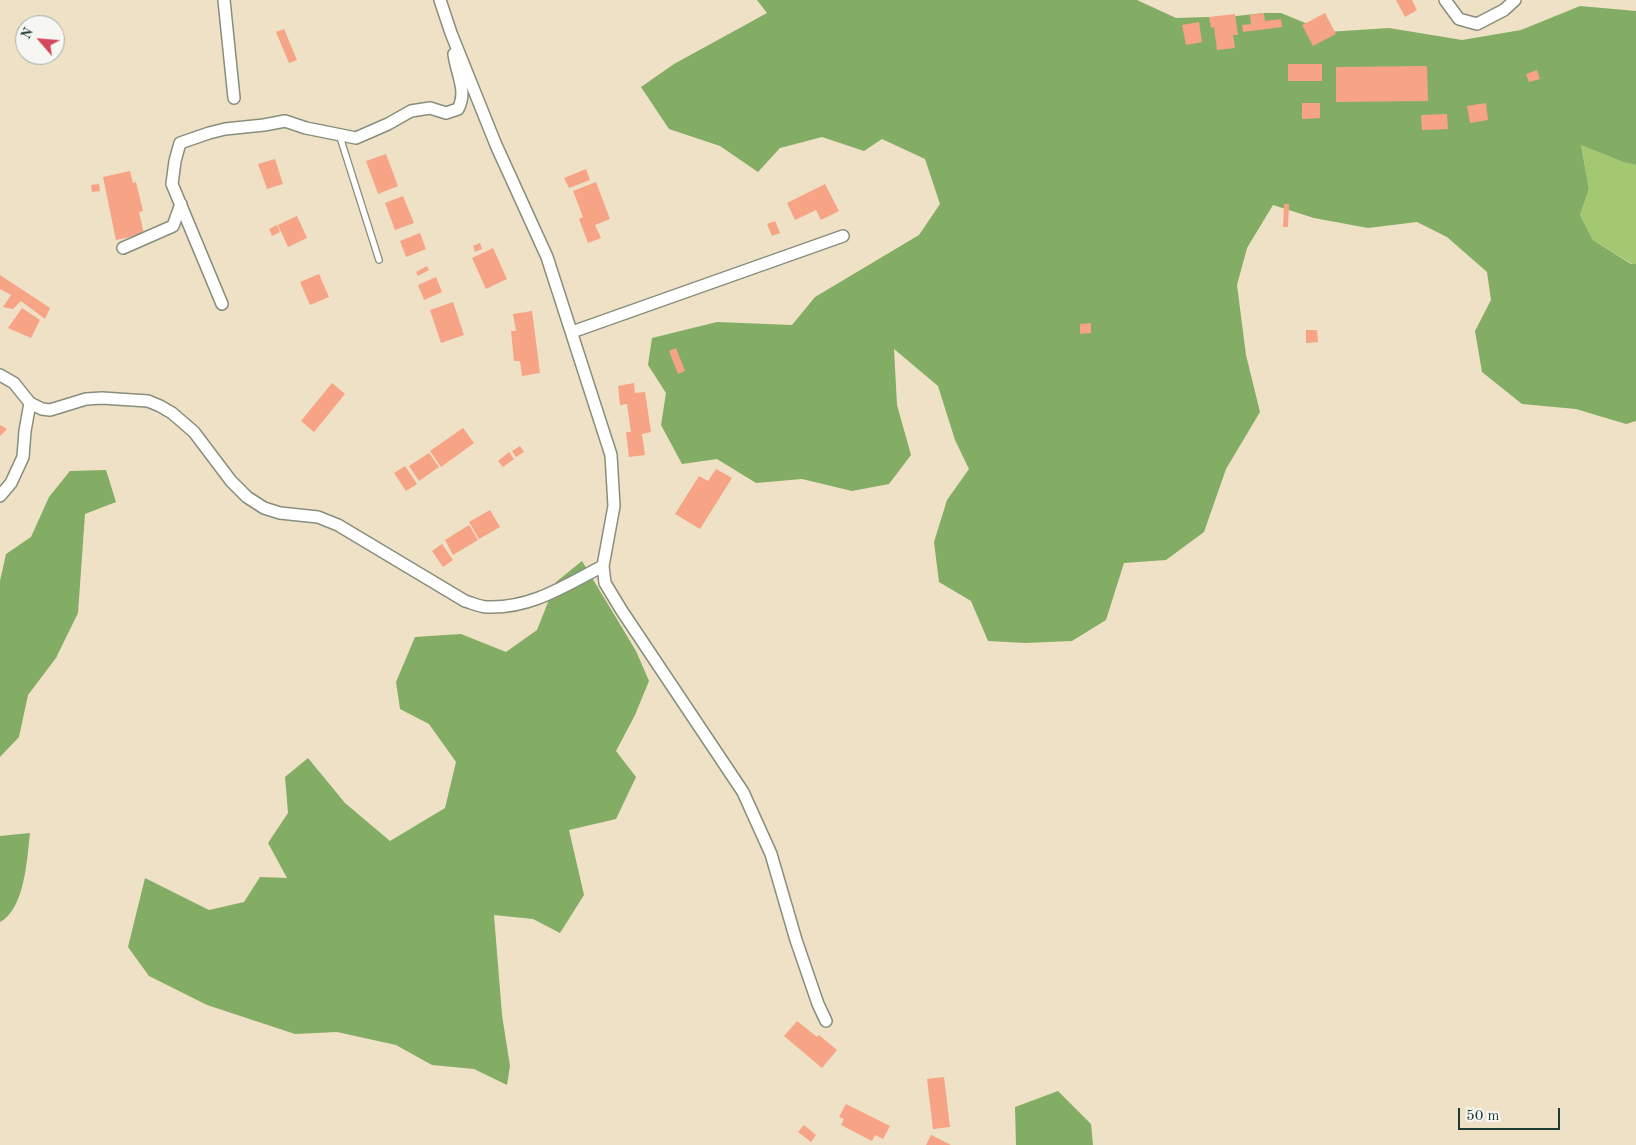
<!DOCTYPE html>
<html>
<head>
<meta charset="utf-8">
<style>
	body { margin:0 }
	#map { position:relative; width:1636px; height:1145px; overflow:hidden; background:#efe1c5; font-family:"Old Standard TT",serif }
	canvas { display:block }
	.north { position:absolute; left:15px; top:15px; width:50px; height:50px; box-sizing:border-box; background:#f6f6f2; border:1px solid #a0aca6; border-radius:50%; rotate:297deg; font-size:14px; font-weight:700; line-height:20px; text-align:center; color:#1f3d34 }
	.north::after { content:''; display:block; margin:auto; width:18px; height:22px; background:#d1495b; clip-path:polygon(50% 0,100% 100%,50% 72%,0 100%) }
	.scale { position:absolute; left:1458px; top:1108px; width:102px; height:22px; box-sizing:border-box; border:2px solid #1f3d34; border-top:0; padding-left:6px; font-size:15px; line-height:18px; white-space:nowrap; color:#1f3d34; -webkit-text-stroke:4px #f6f6f2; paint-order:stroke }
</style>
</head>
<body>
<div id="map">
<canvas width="1636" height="1145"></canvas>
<div class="north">N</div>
<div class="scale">50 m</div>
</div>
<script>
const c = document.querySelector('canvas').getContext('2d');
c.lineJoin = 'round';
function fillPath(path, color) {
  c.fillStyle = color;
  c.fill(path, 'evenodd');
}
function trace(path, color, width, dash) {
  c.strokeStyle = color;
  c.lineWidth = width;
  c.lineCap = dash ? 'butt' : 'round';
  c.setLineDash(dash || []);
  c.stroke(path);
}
const green = new Path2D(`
	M1581 145 1623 162 1636 165V264H1632L1593 240 1580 215 1589 189Z`);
const forest = new Path2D(`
	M757 0H1137L1176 18 1209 17 1218 18 1264 13H1281L1327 32 1389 28 1462 40 1521 30 1580 6 1636 11V165L1623 162 1581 145 1589 189 1580 215 1593 240 1631 264H1636V421L1626 424 1576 409 1522 404 1482 372 1475 331 1491 300 1487 272 1447 237 1417 222 1368 228 1314 218 1273 205 1247 248 1237 285 1246 355 1260 412 1226 469 1204 532 1166 560 1124 563 1106 620 1072 641 1025 643 988 641 971 601 939 582 934 542 947 500 969 469 955 440 938 386 894 349 897 405 911 455 889 484 852 491 802 479 756 483 717 459 682 464 661 425 666 393 648 365 652 338 717 322 792 325 815 297 919 235 940 204 925 159 882 139 864 151 822 137 780 148 758 172 720 146 669 129 641 87 674 64 767 13Z
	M106 470 116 502 85 514 78 613 56 658 28 695 19 737 0 757V581L6 554 31 537 49 497 70 471Z
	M582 561 636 651 649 681 635 715 616 751 636 777 616 819 569 830 584 895 560 933 533 919 494 915 502 1015 510 1066 507 1085 474 1069 432 1065 396 1045 337 1032 295 1034 207 1005 149 976 128 947 145 878 209 910 244 902 260 877 287 878 268 843 288 813 285 777 308 758 345 803 390 841 445 808 456 762 429 724 400 709 396 682 415 637 461 634 506 652 537 630 556 582Z
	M30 833C27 858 25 909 0 922V836Z
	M1058 1091 1091 1124 1093 1145H1016L1015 1107Z`);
const building = new Path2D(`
	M1396 0H1412L1417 10 1405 17Z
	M1264 13 1265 21 1281 19 1282 27 1243 32 1242 25 1251 24 1250 15Z
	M1325 13 1336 34 1313 46 1302 25Z
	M1235 14 1238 35H1233L1235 48 1217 50 1214 27 1211 28 1209 17Z
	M1199 22 1202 42 1186 45 1182 25Z
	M284 29 297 60 289 63 276 32Z
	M1288 64H1322V81H1288Z
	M1427 66 1428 101 1336 102V67Z
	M1537 70 1540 79 1529 82 1526 74Z
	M1302 103H1320V118L1302 119Z
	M1486 103 1488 120 1470 123 1467 106Z
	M1447 114 1448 129 1422 130 1421 115Z
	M386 154 398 186 378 194 366 161Z
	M275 159 283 184 267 189 258 164Z
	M586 169 590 180 569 188 564 178Z
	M130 171 133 183 136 182 143 211 139 212 144 234 116 240 103 177Z
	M596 182 610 219 595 225 601 238 588 243 579 219 583 217 573 191Z
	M99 184 100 191 92 192 91 185Z
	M825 184 839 211 821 220 816 210 795 220 787 203Z
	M403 196 414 223 395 230 385 203Z
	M1284 204H1289L1288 227H1283Z
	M297 216 307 238 288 247 278 225Z
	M775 221 780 233 772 236 767 224Z
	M277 225 280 232 272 236 269 229Z
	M420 233 426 249 406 257 400 241Z
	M480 243 482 249 475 252 473 246Z
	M493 248 507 279 486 289 472 258Z
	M427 266 429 270 418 276 416 272Z
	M319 274 329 297 310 305 300 282Z
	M0 275 50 308 45 319 21 301 13 309 3 307 11 295 0 289Z
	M436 277 442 292 424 300 418 285Z
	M453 302 464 335 441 343 430 310Z
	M22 308 40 320 31 338 8 328Z
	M532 311 540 373 522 376 520 361H514L511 331H516L513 314Z
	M1091 323V333L1080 334V324Z
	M1306 330H1317L1318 342 1306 343Z
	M676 348 685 371 678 374 669 351Z
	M332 383 345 394 314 432 301 421Z
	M634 383 635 393 645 392 651 432 642 434 645 455 629 457 626 432H631L627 404 620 405 618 386Z
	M0 425 7 429 0 436Z
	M463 428 474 443 441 467 430 451Z
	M520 446 524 452 516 457 512 451Z
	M509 452 514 459 503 467 498 461Z
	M429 453 439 467 419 481 409 466Z
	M405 466 417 484 406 491 394 473Z
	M716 469 732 478 700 529 675 514 699 476 708 481Z
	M490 510 500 527 479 539 469 522Z
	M469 525 478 540 453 555 445 540Z
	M442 544 453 560 443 567 432 551Z
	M797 1021 817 1037 819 1035 837 1050 822 1068 784 1036Z
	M944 1077 950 1127 933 1129 927 1079Z
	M846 1104 890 1126 883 1139 875 1135 872 1141 841 1125 844 1119 839 1117Z
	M804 1125 816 1135 811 1142 798 1132Z
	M931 1135 951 1145H926Z`);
const lane = new Path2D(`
	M344 137H340L379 260`);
const street = new Path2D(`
	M224 0 234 98
	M440 0 451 33 496 145 547 257 611 455 614 506 603 566 605 583 622 611 743 792 771 854 796 940 818 1004 826 1021
	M1445 0 1459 19 1477 24 1504 10 1515 0
	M123 248 173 226 181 204
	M222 304 172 184 175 161 180 143 209 133 225 129 264 125 285 121 306 128 356 138 388 124 411 111 430 108 446 113 458 109C468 91 456 73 454 54
	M572 332 843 236
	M0 375 14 383 30 403 42 409 50 410 86 399 102 398 148 401 160 406 172 413 194 432 231 481 247 497 264 508 280 513 318 517 338 525 465 601C472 603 480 607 487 607 531 609 566 585 603 566
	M0 496 11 483 23 457 25 431 30 403`);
fillPath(green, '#a4c872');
fillPath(forest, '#83ac64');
fillPath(building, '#f7a386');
trace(lane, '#878f7c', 8);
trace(street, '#878f7c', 14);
trace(lane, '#fff', 5.5);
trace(street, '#fff', 11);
</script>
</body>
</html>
